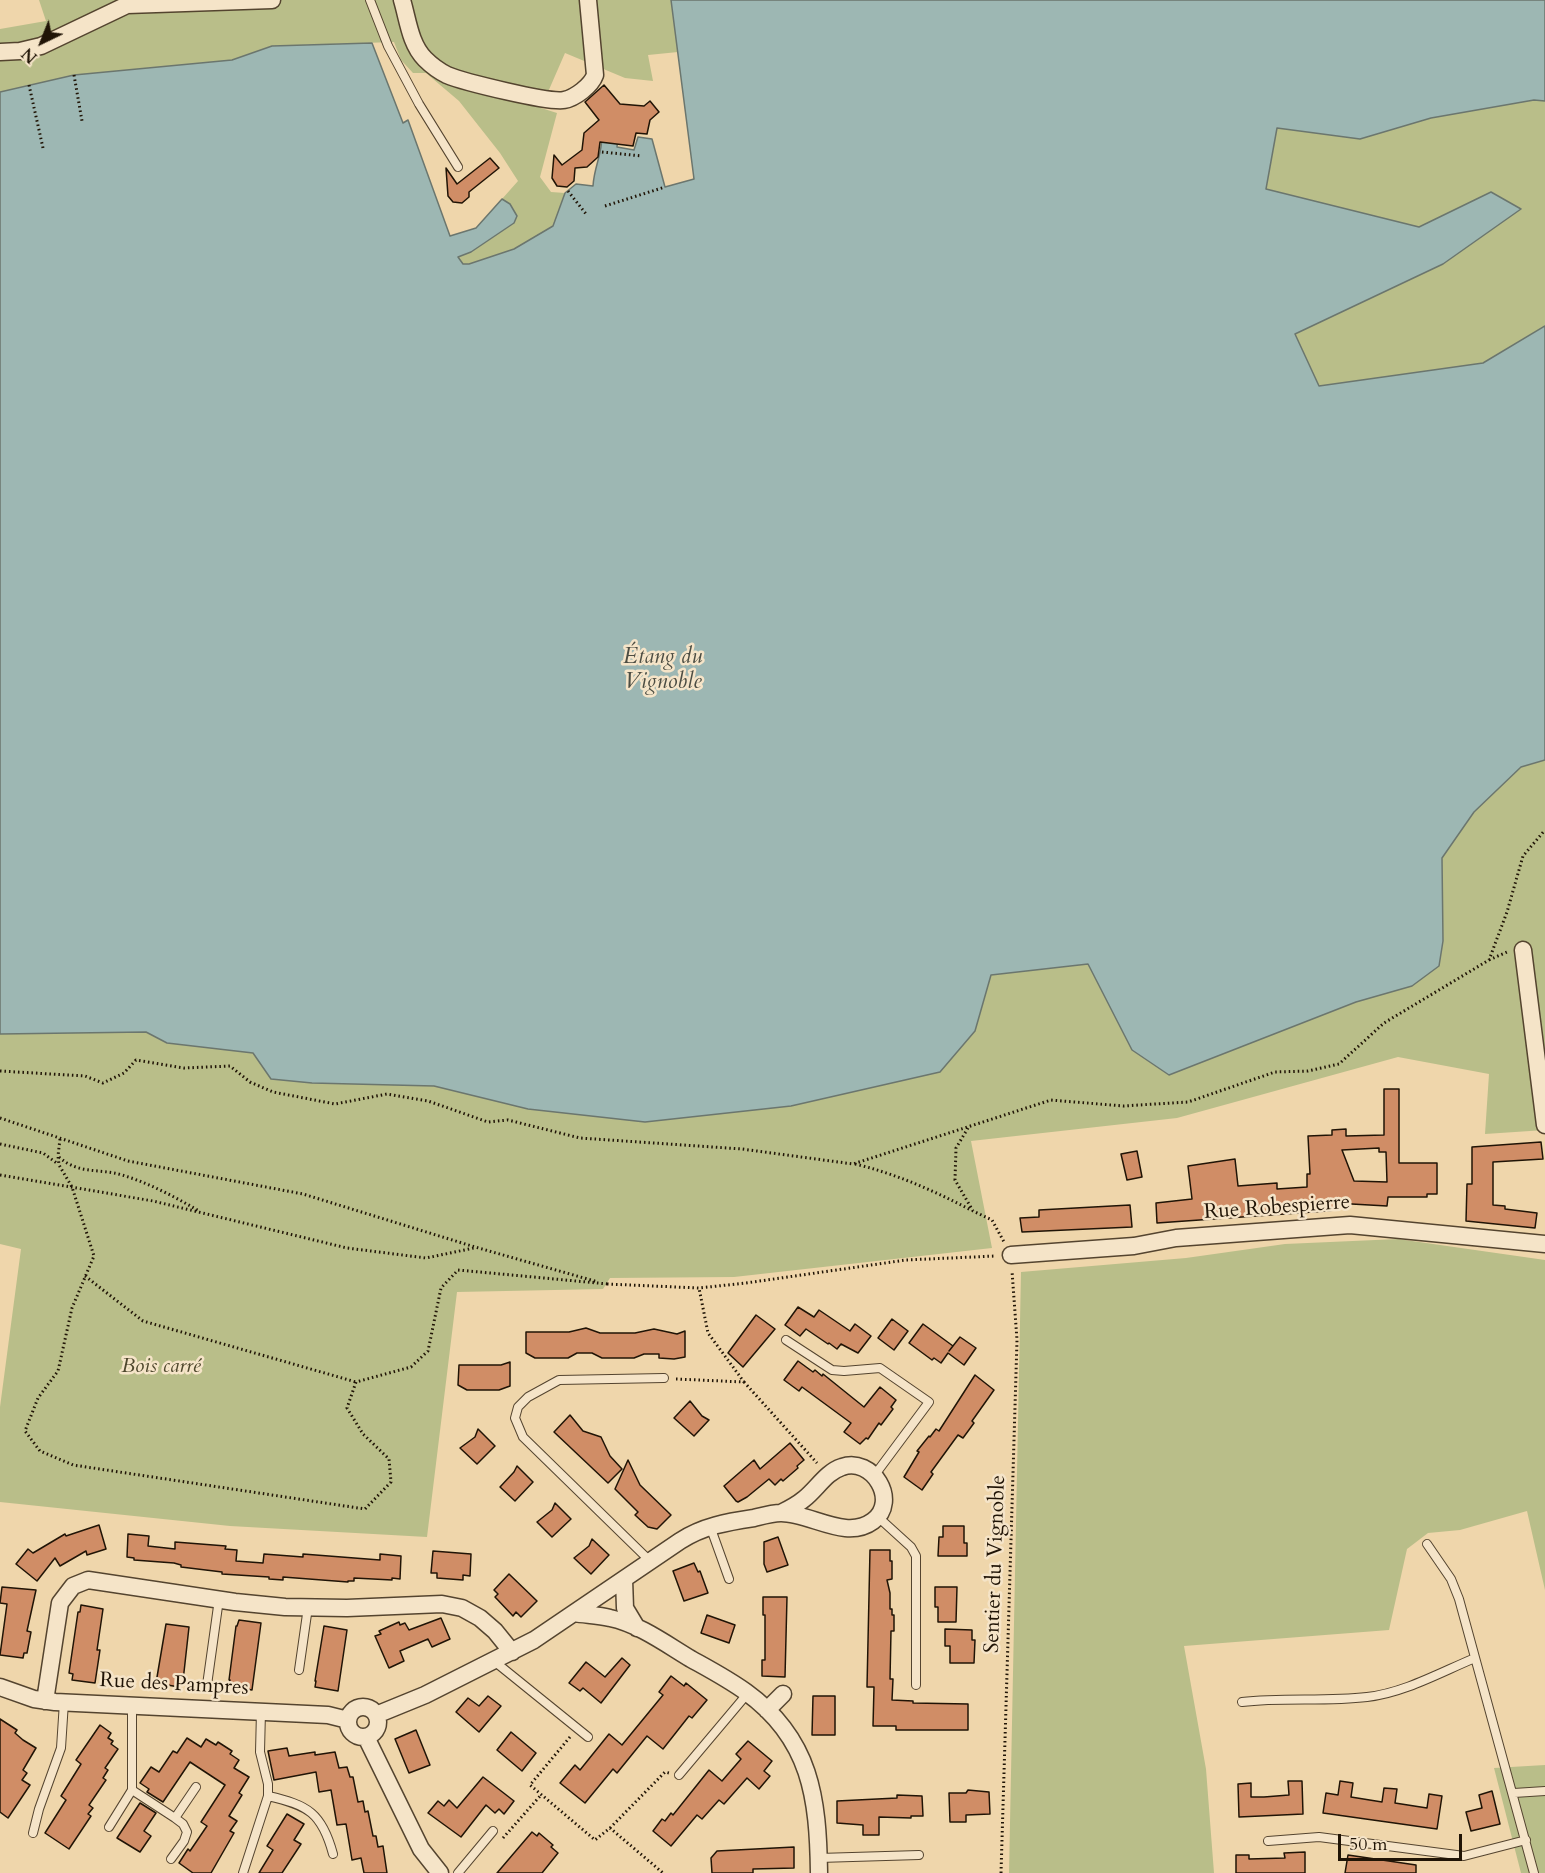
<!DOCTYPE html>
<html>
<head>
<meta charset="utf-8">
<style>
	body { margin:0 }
	#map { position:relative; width:1545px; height:1873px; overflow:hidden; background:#efd6ab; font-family:Cardo,serif }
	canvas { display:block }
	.north { position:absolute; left:12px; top:12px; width:60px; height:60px; -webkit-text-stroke:4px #f5e4c8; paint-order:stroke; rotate:223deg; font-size:16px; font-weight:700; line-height:24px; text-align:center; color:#201406 }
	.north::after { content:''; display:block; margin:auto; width:21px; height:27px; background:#201406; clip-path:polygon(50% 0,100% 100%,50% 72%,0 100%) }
	.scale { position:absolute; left:1338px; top:1834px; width:124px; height:27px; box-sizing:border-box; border:3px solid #201406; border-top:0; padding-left:8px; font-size:18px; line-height:21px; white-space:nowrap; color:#201406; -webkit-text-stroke:4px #f5e4c8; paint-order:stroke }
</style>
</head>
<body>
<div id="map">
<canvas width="1545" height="1873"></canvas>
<div class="north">N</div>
<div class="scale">50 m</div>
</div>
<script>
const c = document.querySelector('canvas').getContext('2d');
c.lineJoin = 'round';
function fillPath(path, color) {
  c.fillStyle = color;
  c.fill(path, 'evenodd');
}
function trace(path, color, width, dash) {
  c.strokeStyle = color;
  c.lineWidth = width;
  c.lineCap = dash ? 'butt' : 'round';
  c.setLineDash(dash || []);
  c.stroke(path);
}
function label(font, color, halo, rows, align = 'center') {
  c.font = font + ' Cardo,serif';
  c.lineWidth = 5;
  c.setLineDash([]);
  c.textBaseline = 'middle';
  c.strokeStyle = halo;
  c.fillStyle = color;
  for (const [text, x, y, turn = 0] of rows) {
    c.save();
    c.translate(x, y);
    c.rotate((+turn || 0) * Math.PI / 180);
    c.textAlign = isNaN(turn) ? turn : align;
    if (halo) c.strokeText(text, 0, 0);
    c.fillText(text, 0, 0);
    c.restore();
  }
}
const green = new Path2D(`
	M39 0H671L678 52 648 55 653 81 625 78 565 53 541 108 557 113 540 177 551 192 565 193 553 226 514 249 469 264H463L458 257 471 252 514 223 517 216 510 204 502 199 518 181 500 153 459 101 426 73H413L401 60 394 42 272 46 232 60 74 75 0 92V29L46 21Z
	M1534 100 1545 101V326L1483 363 1319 386 1295 334 1443 264 1491 192 1419 227 1266 190 1277 128 1360 139 1430 118Z
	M1545 760V1130L1485 1134 1489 1074 1398 1057 1177 1118 971 1141 992 1248 734 1277 610 1278 603 1289 457 1292 427 1537 230 1526 0 1502V1407L21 1249 0 1244V1034L146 1032 167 1043 254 1053 312 1083 434 1086 528 1109 975 1031 991 975 1088 964 1132 1050 1356 1002 1412 986 1443 940 1442 858 1474 812 1521 767Z
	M1398 1239 1545 1260V1590L1527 1511 1460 1530 1428 1533 1407 1549 1389 1630 1184 1646 1206 1769 1214 1873H1009L1021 1272 1186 1258 1285 1244Z
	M1545 1765V1873H1521L1494 1768Z`);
const water = new Path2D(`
	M671 0H1545V101L1534 100 1431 118 1360 139 1277 128 1266 189 1419 227 1491 192 1521 209 1443 264 1295 334 1319 386 1483 363 1545 326V760L1521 767 1474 812 1442 858 1443 941 1439 966 1412 986 1356 1002 1169 1075 1132 1050 1088 964 991 975 975 1031 940 1072 791 1106 645 1122 528 1109 434 1086 312 1083 271 1079 253 1053 167 1043 146 1032 0 1034V92L74 75 232 60 272 46 372 43 403 123 408 120 450 236 476 228 502 199 510 204 517 216 514 223 471 252 458 257 463 264H469L514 249 553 226 565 193 576 184 593 186C594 167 602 155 602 136L618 134 617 147 634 150 638 137 652 139 665 187 694 179Z`);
const building = new Path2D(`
	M604 85 620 104 644 106 650 101 659 112 650 120 647 134 636 133 633 146 600 142 598 157 587 167 575 168 574 181 567 187 557 186 552 178 554 155 562 165 582 150 584 133 599 120 585 102Z
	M490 158 499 168 469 192V197L462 203 453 202 448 196 446 168 457 184Z
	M1384 1089H1399V1163H1437V1194H1427V1197H1388L1387 1206 1334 1203V1210L1327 1211 1157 1223 1156 1203 1192 1199 1188 1166 1235 1159 1238 1186 1277 1183V1189L1307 1187V1174H1310L1308 1136 1332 1135V1130L1346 1129V1136L1384 1135ZM1379 1148V1152H1386L1387 1182 1354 1181 1342 1150Z
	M1541 1142 1543 1159 1493 1162V1205L1505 1206V1209L1537 1213 1535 1228 1466 1221 1467 1184H1472V1147Z
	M1137 1151 1142 1177 1127 1180 1121 1154Z
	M1130 1205 1132 1227 1022 1232 1020 1218 1039 1217V1210Z
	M798 1307 814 1317 819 1310 850 1331 855 1324 871 1336 858 1353 841 1344 837 1349 829 1343 828 1344 806 1329 800 1336 785 1325Z
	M756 1315 775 1329 743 1367 728 1353Z
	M892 1319 908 1331 894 1350 878 1338Z
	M923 1324 953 1346 949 1351 960 1337 976 1348 964 1365 948 1353 941 1363 934 1358 932 1360 909 1343Z
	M586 1328 600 1333H635L654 1329 677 1334 685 1331V1357L674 1359 659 1358V1354H644L634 1358H602L592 1353H577L568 1358H535L526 1353V1332H569Z
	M798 1361 813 1372 815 1370 822 1376 823 1374 864 1407 880 1387 896 1400 891 1407 893 1409 881 1425 879 1423 868 1439 866 1438 860 1444 844 1432 851 1423 802 1387 799 1391 784 1380Z
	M510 1362V1386L499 1390H467L458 1385 459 1365H501Z
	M975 1375 994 1390 972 1421 974 1423 963 1438 958 1435 931 1472 933 1474 922 1490 904 1477 919 1452 917 1451 929 1436 930 1437 936 1429 939 1431Z
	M690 1401 702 1416 709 1420 694 1436 674 1418Z
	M570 1415 583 1431 601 1437 610 1456 622 1469 608 1483 554 1432Z
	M478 1429 495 1446 477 1464 460 1448 475 1437Z
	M790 1443 804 1460 797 1466 798 1468 783 1481 781 1479 775 1485 769 1479 747 1497 738 1502 736 1501 724 1486 754 1460 760 1469Z
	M628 1460 640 1485 671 1515 657 1529 648 1527 635 1515 638 1512 615 1489Z
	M517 1466 533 1482 515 1501 500 1487 514 1472Z
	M555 1503 571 1519 552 1537 537 1522 552 1510Z
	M99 1525 106 1549 87 1555 86 1551 60 1566 55 1558 37 1581 16 1564 28 1549 33 1553 65 1534 66 1536Z
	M943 1526H964V1543H967V1556H938L939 1537H943Z
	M128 1534 149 1536 148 1546 175 1549V1542L226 1546 225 1549 237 1550 236 1561 263 1563 264 1554 303 1557V1554L380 1560V1554L401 1556 400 1579 392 1578V1580L354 1578V1581H348V1582L283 1577V1580L269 1579V1577L222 1574V1572L214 1571 181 1567V1565L174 1563 134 1560V1558L127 1557Z
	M778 1537 788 1565 767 1572 764 1564V1542Z
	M592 1539 609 1555 591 1574 574 1558 589 1546Z
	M870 1550H890V1561H892V1579L887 1580 890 1593V1609H892V1615H894V1631H891L890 1679H893L892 1700 913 1701V1703L968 1704V1730H896V1726H873L874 1687H867Z
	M433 1551 471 1554 470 1576 463 1575V1580L437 1578V1573H431Z
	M694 1563 698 1572 700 1571 708 1593 684 1601 673 1571Z
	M509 1574 537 1601 521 1617 516 1612 513 1616 495 1597 498 1594 494 1590Z
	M2 1587 36 1590 27 1631 31 1632 27 1653H24L23 1658 0 1655 7 1604 0 1603Z
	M935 1587H957L956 1622H938V1607H935Z
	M763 1597H787L785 1677 762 1676V1660H765V1615H763Z
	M81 1605 103 1609 97 1650H100L95 1683 72 1680 73 1674 69 1673 78 1612H80Z
	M707 1615 735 1625 729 1643 701 1633Z
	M441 1618 450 1639 432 1647 428 1639 400 1651 404 1661 389 1668 375 1636 381 1634 379 1631 399 1622 400 1625 405 1623 409 1630Z
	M239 1620 261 1623 252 1690 229 1686 230 1680H229L236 1626H237Z
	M166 1624 189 1627 183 1681H180L179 1687 156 1683Z
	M324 1626 347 1630 338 1691 315 1687 316 1681H315Z
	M945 1629 972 1630V1640H975L974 1663H950V1646H945Z
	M622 1658 630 1665 601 1703 583 1688 580 1691 569 1683 586 1662 605 1677Z
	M671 1676 684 1686 686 1683 707 1700 692 1718 689 1716 663 1749 647 1736 617 1773 613 1769 585 1803 560 1783 575 1765 580 1770 609 1734 622 1745 663 1695 659 1692Z
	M488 1696 501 1706 479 1732 456 1712 468 1698 479 1706Z
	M813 1696H835V1735H812Z
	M0 1719 17 1730 15 1733 23 1740 36 1748 23 1770 27 1773 22 1780 30 1785 8 1818 0 1812Z
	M100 1725 111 1733 108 1738 113 1741 111 1744 118 1749 105 1768 108 1770 103 1778 106 1780 89 1805 93 1808 88 1814 91 1816 69 1849 45 1833 66 1800 61 1796 81 1764 76 1760Z
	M416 1730 430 1765 409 1773 395 1739Z
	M511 1732 536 1753 522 1771 497 1750Z
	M187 1738 201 1747 206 1739 216 1745 218 1742 232 1751 230 1754 239 1760 234 1768 249 1777 239 1793 242 1795 229 1816 237 1821 230 1831 234 1833 211 1873H193L179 1863 188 1849 190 1851 207 1826 201 1822 225 1785 190 1762 163 1802 147 1792 149 1789 140 1783 151 1767 159 1772 173 1751 177 1753Z
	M748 1741 772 1761 764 1771 770 1776 759 1789 747 1778 724 1804 719 1800 702 1819 697 1815 671 1846 653 1831 662 1819 665 1821 671 1813 673 1815 709 1770 722 1781 741 1759 736 1754Z
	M287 1748 289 1756 315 1752V1755L335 1752 339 1768 347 1767 350 1777H353L358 1802 363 1801 365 1812 368 1811 373 1836H376L378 1847 383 1846 387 1873H364L361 1858 352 1860 346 1824 337 1825 331 1790 319 1792 316 1772 274 1780 268 1751Z
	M483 1777 514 1801 504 1814 499 1809 495 1813 486 1805 461 1837 428 1813 438 1801 444 1806 449 1800 457 1808Z
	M1288 1781H1302L1303 1814 1239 1817 1238 1784 1251 1783V1797H1264L1289 1795Z
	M1340 1781 1353 1783 1351 1797 1382 1802 1384 1788 1397 1789 1395 1803 1427 1808 1429 1794 1442 1796 1437 1829 1323 1813 1326 1793 1338 1795Z
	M968 1790 989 1792 990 1814 966 1815V1822H950L949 1793H966Z
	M1492 1791 1500 1824 1471 1831 1466 1812 1482 1808 1479 1795Z
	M897 1795 922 1796 923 1816H911V1818L879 1817V1835H863V1825L837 1823V1801L897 1798Z
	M140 1803 156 1813 144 1831 151 1836 140 1852 117 1838Z
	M287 1814 304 1824 294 1840 301 1844 282 1873H259L273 1850 267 1846Z
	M532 1832 537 1836 539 1833 553 1845 551 1847 558 1853 542 1873H497Z
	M794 1847V1868L753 1869V1873H712L711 1858 717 1851Z
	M1305 1852V1873H1236V1855H1249V1859L1285 1858 1284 1853Z
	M1348 1855 1416 1865V1873H1345Z`);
const path = new Path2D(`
	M74 75 82 121
	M29 85 43 148
	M602 152 642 156
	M568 191 586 214
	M605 206 665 187
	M1489 960 1507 952
	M0 1071 85 1076 103 1083 124 1073 136 1060 184 1068 230 1066 250 1082 273 1092 335 1104 387 1094 428 1101 488 1122 508 1120 580 1138 742 1149 853 1164 1051 1100 1123 1106 1188 1102 1275 1072 1308 1071 1339 1064 1384 1023 1489 960 1507 912 1523 856 1545 830
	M0 1118 128 1161 303 1194 475 1247 598 1282
	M968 1128 956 1148 955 1180 973 1211 992 1220 1004 1242
	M60 1139 58 1156 59 1165 72 1187 94 1256 72 1308 58 1371 38 1398 25 1431 40 1451 73 1465 365 1509 391 1482 389 1459 363 1434 347 1408 356 1382 411 1367 428 1351 441 1288 458 1270 608 1284
	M0 1144 43 1153 58 1164
	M59 1157C79 1175 100 1168 122 1175 149 1183 175 1197 199 1211
	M855 1164C897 1174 934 1191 971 1210
	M0 1175 153 1201 347 1248 426 1258 474 1248
	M85 1276 143 1321 356 1382
	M607 1284 699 1288 746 1283 906 1260 995 1256
	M676 1379 744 1382 708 1333 699 1288
	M744 1382 817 1463
	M570 1737 530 1785 595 1840 610 1828 663 1873
	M610 1828 665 1772 669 1773
	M503 1838 541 1795
	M1001 1873 1017 1340 1012 1271`);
const service = new Path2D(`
	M370 0 388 46 419 104 458 167
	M786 1340 832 1370 844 1371 880 1368 929 1402 874 1476
	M878 1517 911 1547 916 1556V1685
	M710 1526 729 1579
	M1427 1544 1451 1579 1459 1599 1534 1873
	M650 1561 523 1437 515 1418 518 1407 528 1397 559 1380 664 1378
	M494 1661 588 1737
	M299 1670 308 1607
	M207 1685 219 1599
	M1242 1702C1283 1697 1326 1702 1367 1697 1404 1693 1441 1672 1475 1658
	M132 1705V1790L175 1818 196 1787
	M261 1711 260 1752 268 1784V1796C308 1805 322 1813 333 1854
	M679 1775 748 1693
	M1514 1793 1545 1791
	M109 1827 132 1790
	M33 1833 39 1809 61 1748 64 1702
	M1268 1841 1319 1837 1464 1856 1526 1840
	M819 1858 919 1855
	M171 1859 184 1841 187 1832 183 1824 175 1818
	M243 1873 268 1796
	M458 1873 493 1831`);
const minor = new Path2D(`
	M402 0C408 20 410 44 425 59 432 66 439 71 447 75 464 82 549 103 564 100 575 98 591 86 595 75L588 0
	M0 52 20 51 41 46 127 5 272 0
	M1523 950 1545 1125
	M1011 1255 1134 1246 1176 1238 1350 1225 1545 1244
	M624 1579 625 1608 637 1628
	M574 1613C586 1615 598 1615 610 1618 639 1624 666 1644 691 1659 709 1669 728 1679 746 1692 811 1739 818 1798 819 1873
	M0 1687 34 1699 55 1702 328 1715 348 1720
	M45 1701 60 1603 73 1586 88 1580 235 1602 285 1607 347 1608 442 1604 462 1608 480 1618 495 1631 512 1652
	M348 1722a15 15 0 1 1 30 0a15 15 0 1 1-30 0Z
	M767 1710 783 1694
	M376 1715 425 1695 534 1640 680 1541C703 1526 727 1522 754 1518 762 1516 772 1513 781 1513 811 1513 846 1541 873 1521 900 1501 872 1456 842 1467 826 1472 817 1489 804 1499 797 1505 789 1509 781 1513
	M366 1737 421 1849 440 1873`);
const streetNames = [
	["Rue Robespierre",1277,1208,-4],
	["Sentier du Vignoble",996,1564,-88],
	["Rue des Pampres",174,1685,3]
];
const parkNames = [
	["Bois carré",161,1367]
];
const waterNames = [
	["Étang du",663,658],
	["Vignoble",663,683]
];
fillPath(green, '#b9be89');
fillPath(water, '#9db7b3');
trace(water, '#6b766e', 1.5);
fillPath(building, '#d08d66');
trace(building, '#201406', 1.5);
trace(service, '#54442f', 10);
trace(minor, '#54442f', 19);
trace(path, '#201406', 3, [1.5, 3]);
trace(service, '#f5e4c8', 8);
trace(minor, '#f5e4c8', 16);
label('21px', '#201406', '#f5e4c8', streetNames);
label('italic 21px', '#4e472d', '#f5e4c8', parkNames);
label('italic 22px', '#4c4d43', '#f5e4c8', waterNames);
</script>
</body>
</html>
